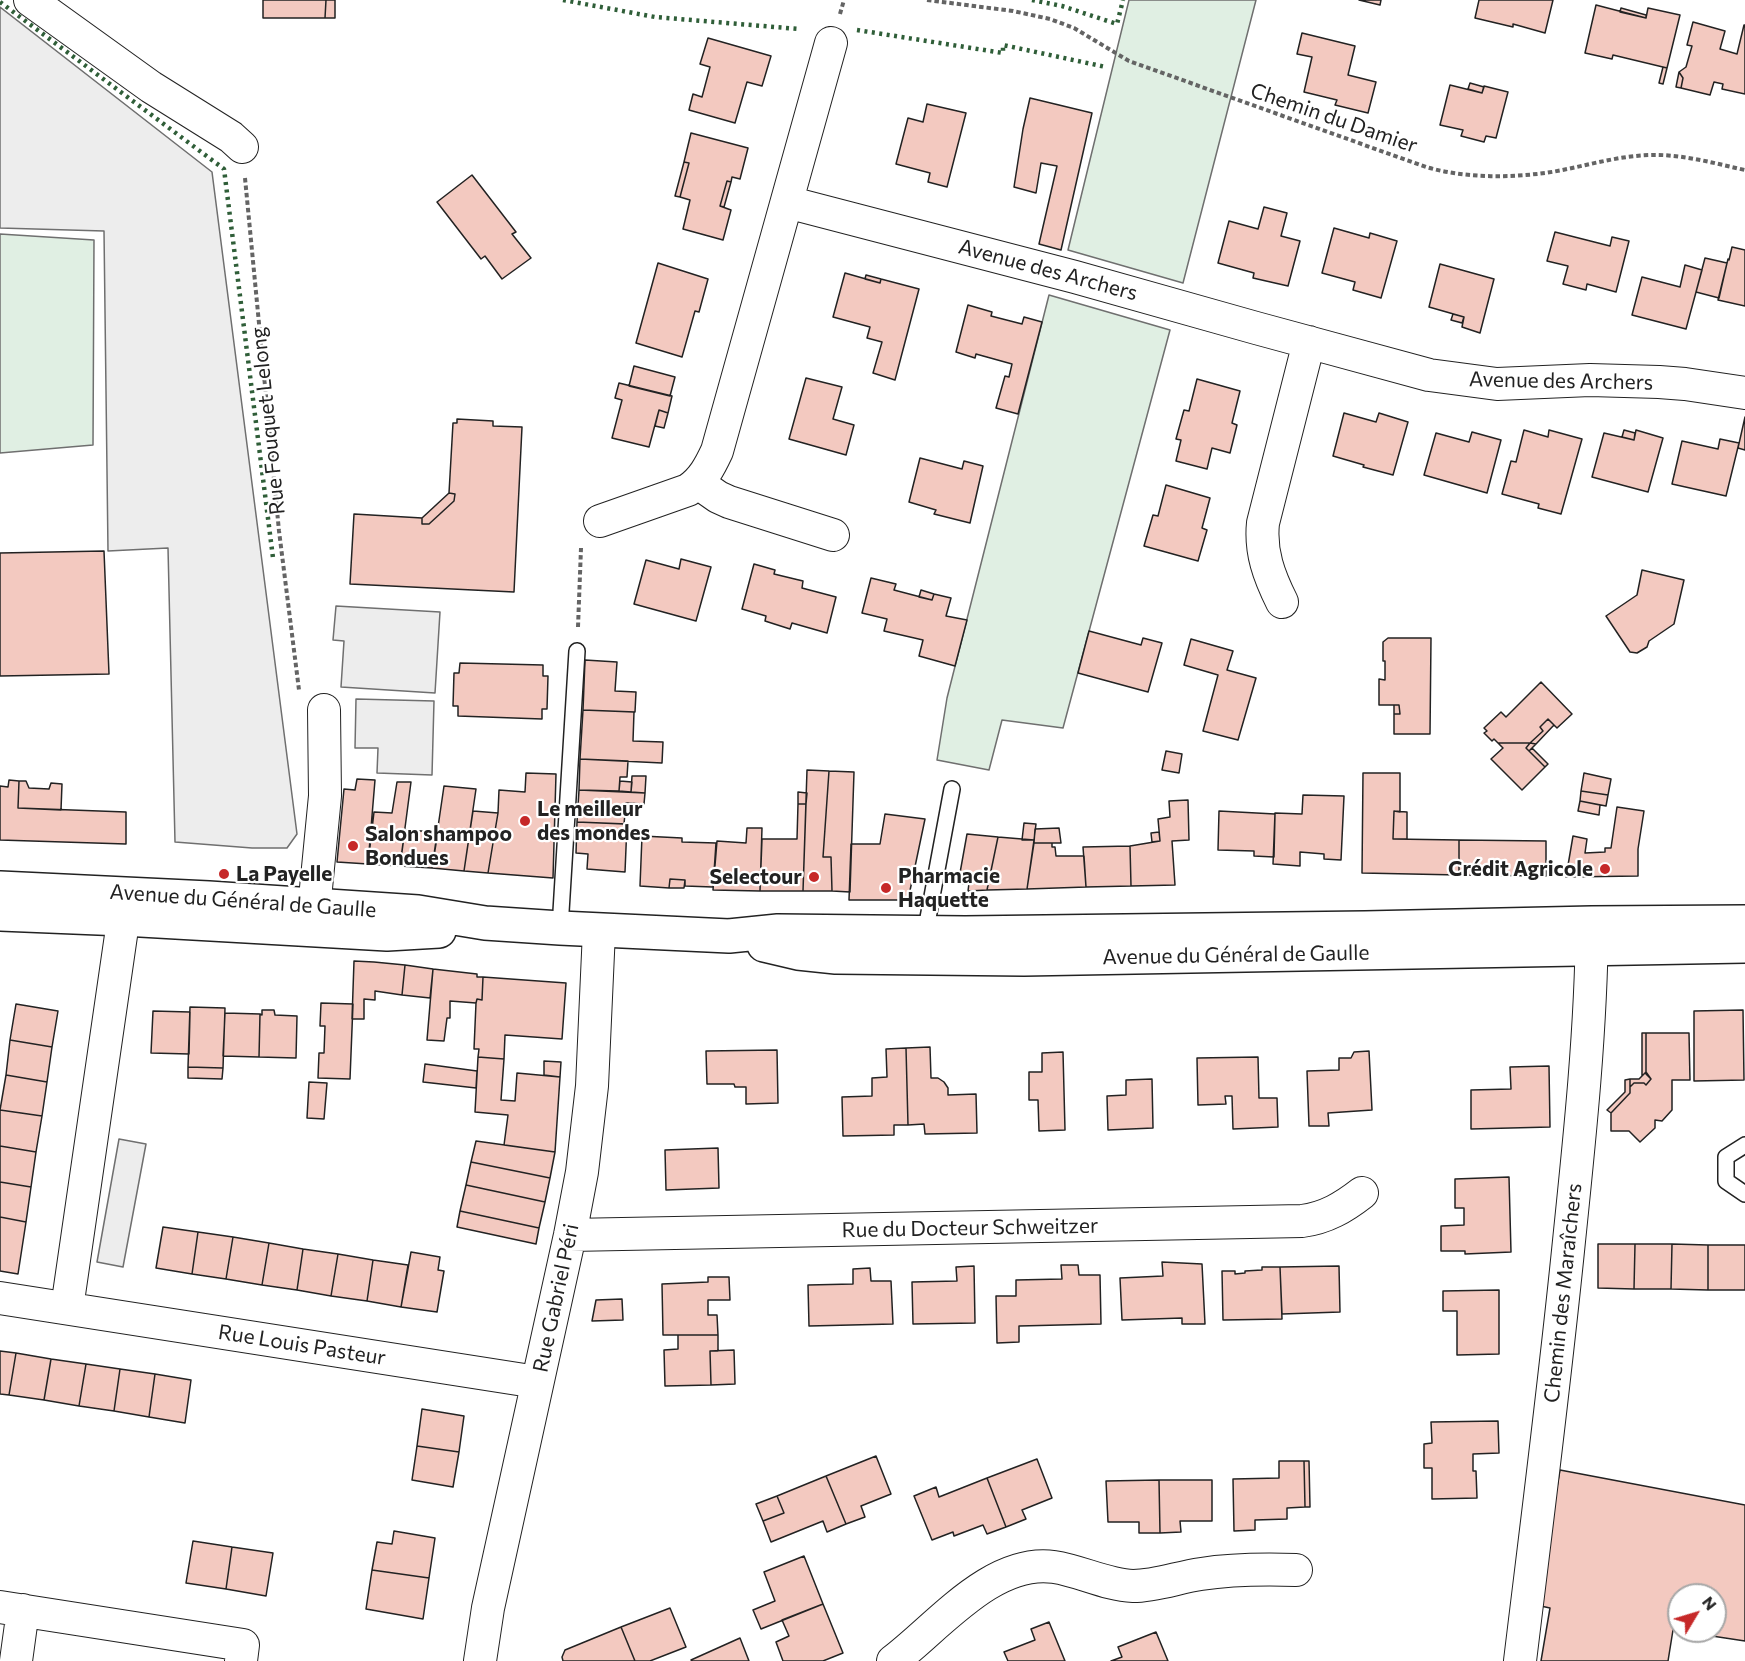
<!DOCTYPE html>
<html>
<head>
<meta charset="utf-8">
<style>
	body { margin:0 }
	#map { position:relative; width:1745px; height:1661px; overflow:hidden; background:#fff; font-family:Commissioner,sans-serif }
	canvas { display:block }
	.north { position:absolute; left:1667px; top:1583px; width:60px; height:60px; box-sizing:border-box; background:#fff; border:2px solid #a7a7a7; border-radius:50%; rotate:52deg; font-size:16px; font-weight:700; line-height:24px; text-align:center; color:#222 }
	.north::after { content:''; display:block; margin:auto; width:21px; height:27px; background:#c62828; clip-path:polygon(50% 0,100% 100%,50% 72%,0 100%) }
</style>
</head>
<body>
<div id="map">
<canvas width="1745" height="1661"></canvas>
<div class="north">N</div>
</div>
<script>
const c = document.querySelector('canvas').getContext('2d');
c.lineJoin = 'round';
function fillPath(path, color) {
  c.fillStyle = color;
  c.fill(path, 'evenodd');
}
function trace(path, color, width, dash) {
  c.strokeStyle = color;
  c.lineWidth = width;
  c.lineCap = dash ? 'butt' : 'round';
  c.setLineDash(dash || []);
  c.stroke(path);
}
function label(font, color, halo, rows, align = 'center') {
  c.font = font + ' Commissioner,sans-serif';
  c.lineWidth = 4.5;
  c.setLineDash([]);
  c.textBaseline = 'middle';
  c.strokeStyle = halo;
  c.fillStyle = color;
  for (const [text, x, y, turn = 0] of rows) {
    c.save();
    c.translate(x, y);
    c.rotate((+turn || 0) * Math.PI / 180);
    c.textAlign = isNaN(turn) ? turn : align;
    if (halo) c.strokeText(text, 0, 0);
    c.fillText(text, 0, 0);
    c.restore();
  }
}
const green = new Path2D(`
	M1129 0H1256L1183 283 1068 250Z
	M0 234 94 240 93 445 0 453Z
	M1049 295 1170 330 1063 728 1002 720 989 770 937 760 947 698Z`);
const parking = new Path2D(`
	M0 7 212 172 297 834 287 848H252L175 842 168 548 108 551 104 231 0 228Z
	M336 606 440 612 435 693 341 687 344 641 333 640Z
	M356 699 434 701 432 775 377 773 378 748H355Z
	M119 1139 146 1144 123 1267 97 1262Z`);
const building = new Path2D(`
	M263 0H326L325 18H263Z
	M326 0H335V18H325Z
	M1359 0H1381L1380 5Z
	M1479 0H1553L1545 33 1513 24V27L1475 18Z
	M1596 5 1646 18 1648 8 1680 15 1667 68 1613 55 1612 59 1585 53Z
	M1621 8 1646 15V18L1620 12Z
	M1693 22 1725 31 1720 49 1737 54 1744 25H1745V94L1722 89 1723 84 1714 82 1710 95 1681 88 1683 78 1679 72 1686 67 1692 46 1687 45Z
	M1302 33 1355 46 1348 75 1376 82 1368 113 1335 105 1337 100 1304 92 1312 57 1297 54Z
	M708 38 771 56 762 86 747 82 735 123 689 110 693 94 702 97 710 67 700 64Z
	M1663 67 1667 68 1663 84 1659 83Z
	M1679 72 1683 78 1681 88 1676 87Z
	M1470 83 1484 87 1482 93 1468 89Z
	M1450 85 1482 93 1484 86 1508 92 1496 138 1486 136 1484 142 1461 136 1463 130 1440 125Z
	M1030 98 1092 113 1061 250 1039 244 1057 166 1041 163 1036 193 1014 187 1023 129Z
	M927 104 966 113 947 187 928 182 930 173 896 164 908 118 923 122Z
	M691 133 748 148 740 179 732 177 731 182 727 181 720 206 731 210 723 240 683 229 690 200 680 197 689 163 684 162Z
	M684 162 689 163 680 197 675 196Z
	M472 175 516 232 512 234 531 258 502 279 485 256 481 259 437 202Z
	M727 181 731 182 724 207 720 206Z
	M1264 207 1287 213 1281 236 1300 241 1288 286 1253 278 1254 273 1218 263 1229 221 1258 229Z
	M1334 228 1369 238 1370 233 1397 241 1381 298 1353 290 1355 282 1322 273Z
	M1555 232 1610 246 1612 237 1629 241 1616 292 1587 284 1586 290 1563 284 1568 266 1547 261Z
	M1732 247 1745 250V306L1718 300 1728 259 1729 260Z
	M1705 258 1727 263 1719 298 1696 292Z
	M658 263 708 279 699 312 695 311 682 357 636 343Z
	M1440 264 1494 279 1480 333 1462 327 1464 317 1429 307Z
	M1685 265 1702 270 1686 329 1632 315 1642 277 1680 287Z
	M845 273 880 283 881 279 919 289 895 380 873 373 882 342 867 338 870 327 833 317Z
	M866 275 881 279 880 283 865 279Z
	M968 305 992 312 991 316 1022 324 1024 317 1042 322 1018 414 996 408 1005 376 1009 377 1012 364 976 354 975 358 956 352Z
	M1453 314 1464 317 1462 323 1451 320Z
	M634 366 675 377 670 396 629 386Z
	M806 378 842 387 833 419 854 425 846 455 789 439Z
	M1197 379 1240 391 1232 423 1237 425 1230 453 1212 448 1207 469 1176 461 1181 440 1176 439 1184 410 1189 411Z
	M619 383 672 396 668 413 659 410 649 447 612 438 622 400 615 398Z
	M659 410 668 413 664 428 655 426Z
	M1344 413 1376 422 1379 413 1408 422 1393 475 1363 467 1364 465 1333 456Z
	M1745 417V450L1738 448Z
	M457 419 493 421V426L522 427 514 592 350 584 354 514 422 518V524H429L454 501 455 494 449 493 453 423H457Z
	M1524 430 1548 437 1549 430 1582 439 1561 514 1538 508 1539 504 1502 494 1511 461 1516 462Z
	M1624 430 1635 433 1634 440 1622 437Z
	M1636 430 1663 438 1648 492 1592 477 1604 433 1634 440Z
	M1472 432 1501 440 1487 493 1424 475 1436 433 1469 442Z
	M1720 439 1739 443 1726 496 1672 484 1682 441 1718 449Z
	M920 458 962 469 964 461 983 466 970 523 934 514 936 510 909 502Z
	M1166 485 1210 498 1202 528 1207 530 1198 561 1144 546 1153 515 1158 516Z
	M449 493 455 494 454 501 429 524H422V518Z
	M104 551 109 674 0 676V553Z
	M681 559 711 567 696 621 634 604 646 560 679 569Z
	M754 564 775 570 774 574 803 581 802 588 836 597 827 633 792 623 790 629 765 621 766 616 742 609Z
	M1642 570 1684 580 1674 624 1649 641 1647 647 1637 653 1630 652 1606 616 1637 595Z
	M871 578 896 584 894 590 932 600 934 594 951 598 946 616 967 620 955 666 919 656 923 640 884 631 887 619 862 613Z
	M921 590 934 594 932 600 919 597Z
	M1089 631 1141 645 1143 638 1162 643 1148 692 1078 673Z
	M1388 638H1431L1430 734H1394V714H1400L1399 705H1379V679L1385 680V661H1383V642Z
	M1191 639 1233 651 1227 670 1256 678 1238 740 1203 731 1218 675 1184 665Z
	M585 660 617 662 615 691 636 692 635 712 583 710Z
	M460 663 543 665V676H548L547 709H542V719L458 716V706H453L454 673H459Z
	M1541 682 1572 714 1557 728 1548 719 1540 727 1543 731 1530 743H1498L1494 739 1492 741 1484 733 1487 731 1484 728 1501 712 1506 717Z
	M1394 705H1399L1400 714H1394Z
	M583 710 634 712 633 741 663 742 662 763 580 759Z
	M1548 719 1554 725 1536 744 1530 743 1543 731 1540 727Z
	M1498 743H1530L1526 748 1545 767 1522 790 1491 759 1503 748Z
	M1530 743 1536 744 1529 751 1526 748Z
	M1532 748 1548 764 1545 767 1529 751Z
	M1166 751 1182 754 1179 773 1162 770Z
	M580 759 628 761 627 777H620L619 791 579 790Z
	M807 770 829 771 823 857H831L832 891H803Z
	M829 771 854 772 850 892 832 891 831 857H823Z
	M526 773 556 774 553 878 488 873 498 813 499 790 525 792Z
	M1363 773H1400V812L1394 811 1393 839 1459 840V875L1362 873Z
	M1584 773 1611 779 1608 795 1581 791Z
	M632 776H646L645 793 631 792Z
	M357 779 375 780 368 864 337 862 344 789 355 790Z
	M9 780 19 781 18 808 126 812V844L0 840V786L8 787Z
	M19 781H26L29 788 49 789 51 783 62 784 61 810 18 808Z
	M620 781 632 782 631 792 619 791Z
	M397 782H411L400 866 368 864 374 812 392 813Z
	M444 786 476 789 464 871 432 868Z
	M579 790 645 793 644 804 626 803 624 824 577 822Z
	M1581 791 1608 795 1606 806 1580 801Z
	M798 792 807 793 806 804H798Z
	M1303 795 1344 796 1341 860 1324 859V854L1300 852V866L1273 864 1275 813 1302 814Z
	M1188 800 1189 840 1172 841 1175 885 1131 886 1130 846 1160 841 1158 819 1170 817 1169 801Z
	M1580 801 1600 805 1599 815 1578 811Z
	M798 804H806L803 891H760L762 839H797Z
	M1617 807 1644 811 1638 849V876L1566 877 1573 836 1587 839 1585 853 1605 852V848H1611Z
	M473 811 498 813 488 873 464 871Z
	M1219 811 1275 814 1274 857 1254 856V851L1218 850Z
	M1394 811 1407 812V839H1393Z
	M885 814 925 819 908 900H849L851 844H880Z
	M577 822 627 824 625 872 587 869 588 854 576 853Z
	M1024 823 1036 824 1034 840H1022Z
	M747 828H762L760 891 713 890 717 841 746 843Z
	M1059 828 1061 843H1034L1035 829Z
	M405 830 438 832 432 868 400 866Z
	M1159 832 1160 841 1152 842 1151 833Z
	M967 834 998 837 987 890 968 891 969 883 958 884Z
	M642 836 682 838V842L716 843 713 887 685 886V880L670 879 669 888 640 886Z
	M998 837 1034 840 1027 889 987 890Z
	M1459 840 1546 841V876L1459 875Z
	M1034 843H1052V847H1055L1056 856H1084L1086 887 1027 889Z
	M1130 846 1131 886 1086 887 1083 847Z
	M670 879 685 880 684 888H669Z
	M354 961 374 962 405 965 402 995 375 991V1000L364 999V1019H352Z
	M405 965 433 969 430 998 402 995Z
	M433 969 477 974V977H483L482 1000 477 999 476 1003 450 1001V1018H447L444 1041 427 1040Z
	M483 977 566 983 562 1039 505 1035 504 1059 478 1057 479 1049H474L476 1003 477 999 482 1000Z
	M321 1003 353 1004 350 1079 318 1078 319 1053H324L325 1026H320Z
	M16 1004 58 1011 52 1047 10 1040Z
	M190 1007 225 1008 223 1068 188 1067Z
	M262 1010H274L275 1015 297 1016 296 1058 259 1057 260 1014 262 1015Z
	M1743 1010 1744 1080 1694 1081V1011Z
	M153 1011 190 1012 189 1054 151 1053Z
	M225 1013 260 1014 259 1057 223 1056Z
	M1642 1033H1646V1072L1642 1076Z
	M1646 1033H1689L1690 1080H1672V1110L1662 1121 1655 1120V1128L1640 1142 1629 1131H1611V1113L1630 1093V1087L1634 1083H1644L1646 1085 1651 1079 1646 1074Z
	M10 1040 52 1047 47 1082 6 1075Z
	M930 1047 931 1078H938L944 1082 948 1088V1095L976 1094 977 1133 925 1134 924 1124 908 1125 906 1048Z
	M906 1048 908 1125H894V1135L843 1136 842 1097 872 1096V1078L887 1077 886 1049Z
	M777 1050 778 1103 746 1104V1087H735L734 1084H707L706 1051Z
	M1369 1051 1372 1110 1328 1113 1329 1126H1309L1307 1071 1339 1070V1058H1351L1354 1052Z
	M1063 1052 1065 1130 1039 1131 1038 1100H1029V1072H1042V1053Z
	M478 1057 504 1059 501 1100 515 1101 517 1073 560 1077 555 1152 504 1145 508 1115 475 1112Z
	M1258 1057 1259 1098H1277L1278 1127 1233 1129 1232 1096H1225L1226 1104 1198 1105 1197 1058Z
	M544 1061 561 1062 560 1077 544 1075Z
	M425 1064 477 1071 476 1088 423 1082Z
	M1549 1066 1550 1127 1471 1129V1090L1511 1089 1510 1067Z
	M188 1067 223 1068 222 1079 188 1078Z
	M1646 1072 1651 1079 1646 1085 1644 1083H1634L1630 1087V1079H1639Z
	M6 1075 47 1082 42 1116 0 1110Z
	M1152 1079 1153 1128 1108 1130 1107 1096 1126 1095V1080Z
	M1630 1079V1093L1611 1113 1607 1110 1625 1092V1080Z
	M309 1082 327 1083 324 1119 307 1118Z
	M0 1110 42 1116 36 1152 0 1146Z
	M476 1141 555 1152 550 1178 471 1162Z
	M0 1146 36 1152 31 1187 0 1182Z
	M718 1148 719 1188 666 1190 665 1150Z
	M471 1162 550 1178 545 1202 466 1185Z
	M1509 1177 1511 1252 1465 1254V1251H1441V1226L1464 1225V1208H1455V1179Z
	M0 1182 31 1187 26 1222 0 1217Z
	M466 1185 545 1202 539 1228 460 1211Z
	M460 1211 539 1228 536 1244 457 1227Z
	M0 1217 26 1222 18 1274 0 1271Z
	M163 1227 198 1232 192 1274 156 1268Z
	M198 1232 233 1237 226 1279 192 1274Z
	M233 1237 269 1243 262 1285 226 1279Z
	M269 1243 303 1249 297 1290 262 1285Z
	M1598 1244H1635L1634 1289 1598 1288Z
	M1635 1244H1672L1671 1289H1634Z
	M1672 1244 1708 1245V1290L1671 1289Z
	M1708 1245H1745V1290H1708Z
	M303 1249 338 1254 331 1296 297 1290Z
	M411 1252 440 1257 438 1270 444 1271 437 1312 401 1307Z
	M338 1254 373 1260 367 1301 331 1296Z
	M373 1260 408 1265 401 1307 367 1301Z
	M1162 1262 1202 1264 1205 1324H1182V1318L1122 1320 1120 1278 1163 1276Z
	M1061 1265H1078L1079 1275H1100L1101 1324 1019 1326V1342L997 1343 996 1296H1016V1280L1062 1279Z
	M974 1266 975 1323 913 1324 912 1282 957 1281 956 1267Z
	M1339 1266 1340 1312 1282 1314 1280 1267Z
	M1262 1267H1280L1282 1319 1223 1320 1222 1271H1235V1274L1245 1273V1271L1262 1270Z
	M870 1268 871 1281H891L893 1324 809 1326 808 1285 853 1284V1269Z
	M708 1277H729L730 1300H708V1315H717L718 1335H663L662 1284 708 1282Z
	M1499 1290V1354L1457 1355V1311H1443V1291Z
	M622 1299 623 1320 592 1321 596 1300Z
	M678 1335H718V1351H710L711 1385 665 1386 664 1350 678 1349Z
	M734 1350 735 1384 711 1385 710 1351Z
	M0 1351 16 1353 9 1395 0 1394Z
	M16 1353 51 1359 44 1400 9 1395Z
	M51 1359 86 1364 79 1406 44 1400Z
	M86 1364 120 1369 114 1411 79 1406Z
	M120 1369 155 1374 149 1417 114 1411Z
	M155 1374 191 1380 185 1423 149 1417Z
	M422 1409 464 1416 459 1452 417 1446Z
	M1498 1421 1499 1453 1473 1454V1471H1476L1477 1498 1432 1499V1468H1424V1444L1432 1443 1431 1422Z
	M417 1446 459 1452 453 1487 412 1480Z
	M876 1456 891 1494 861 1506 865 1517 846 1524 826 1476Z
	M1037 1459 1052 1498 1022 1510 1026 1519 1006 1527 987 1478Z
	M1279 1461H1304L1305 1507 1287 1508V1519L1255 1520V1530L1234 1531 1233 1479 1279 1478Z
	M1304 1461H1309L1310 1507H1305Z
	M1560 1470 1745 1505V1641L1679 1631H1715V1595H1679V1631L1673 1630 1668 1661H1541L1550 1608 1536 1605Z
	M826 1476 846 1524 827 1532 823 1521 771 1542 763 1521 784 1513 777 1496Z
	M987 1478 1006 1527 987 1534 983 1525 954 1536 953 1532 932 1540 914 1496 936 1487 939 1497Z
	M1159 1480 1160 1533H1139V1522H1108L1106 1481Z
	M1159 1480H1212V1521H1180L1181 1532 1160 1533Z
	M777 1496 784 1513 763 1521 756 1504Z
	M394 1531 435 1538 429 1578 372 1570 377 1542 392 1544Z
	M193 1541 232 1547 226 1589 186 1583Z
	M232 1547 273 1553 266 1596 226 1589Z
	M804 1556 823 1604 761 1629 753 1610 775 1601 764 1572Z
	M372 1570 429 1578 423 1619 366 1609Z
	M823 1604 843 1653 823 1661H783L776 1642 789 1636 782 1620Z
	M670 1608 686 1647 650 1661H635L621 1627Z
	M1049 1622 1065 1661H1008L1004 1652 1035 1640 1031 1629Z
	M621 1627 635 1661H563L562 1657 565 1650Z
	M1156 1632 1168 1661H1111L1122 1657 1118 1647Z
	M740 1638 749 1661H692L691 1660Z`);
const path = new Path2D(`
	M927 0 1013 11 1050 19 1074 28 1129 61 1426 167C1464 178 1506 178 1545 173 1580 168 1614 156 1650 155 1682 154 1713 163 1745 170
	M840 14 844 0
	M245 178 279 531 299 690
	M578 627 581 548`);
const lane = new Path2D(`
	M560 928 577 651
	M925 934 952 789
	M1745 1145 1726 1157V1181L1745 1194`);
const street = new Path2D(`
	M30 0 151 87 231 137 242 147
	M787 202 1075 277 1256 328 1429 375 1497 384 1590 380 1659 382 1685 384 1745 393
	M698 483 718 497 729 502 833 535
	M600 521 688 490C703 480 710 466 717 451L831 43
	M1282 602C1269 576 1260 552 1263 523L1309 342
	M312 929 325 796 324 710
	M570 1235 1302 1221C1326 1218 1344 1207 1362 1193
	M0 1298 537 1382
	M67 1308 127 894
	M0 1607 243 1645 241 1661
	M16 1661 23 1610
	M480 1661 488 1608 570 1235 582 1172 592 1086 599 931
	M893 1661C937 1628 992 1558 1054 1567 1081 1571 1106 1585 1133 1586 1156 1586 1179 1577 1201 1574 1233 1569 1264 1569 1296 1570
	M1520 1661C1537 1521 1555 1381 1569 1241 1580 1135 1591 1030 1592 924`);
const primary = new Path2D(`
	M0 888 209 898 418 912 485 923 560 928 729 936 778 931 965 933 1365 928 1592 923 1745 922
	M0 914 123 919 387 934 439 931
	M764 945 798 953 836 957 1024 959 1745 946`);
const hedge = new Path2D(`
	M563 0 655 17 799 29
	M1032 0 1062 6 1117 24 1123 0
	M0 2 224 169 273 558
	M857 30 1003 53V45L1106 67`);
const markers = [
	[525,821,6,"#c62828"],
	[353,846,6,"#c62828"],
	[1605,869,6,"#c62828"],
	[224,874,6,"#c62828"],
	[814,877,6,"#c62828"],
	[886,888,6,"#c62828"]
];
const streetNames = [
	["Chemin du Damier",1334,118,19],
	["Avenue des Archers",1048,270,15],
	["Avenue des Archers",1561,381,1],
	["Rue Fouquet Lelong",268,421,-96],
	["Avenue du Général de Gaulle",243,901,4],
	["Avenue du Général de Gaulle",1236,955,-1],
	["Rue du Docteur Schweitzer",970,1228,-1],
	["Chemin des Maraîchers",1563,1293,-84],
	["Rue Gabriel Péri",556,1298,-78],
	["Rue Louis Pasteur",302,1345,9]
];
const poiNames = [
	["Le meilleur",537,809],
	["des mondes",537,833],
	["Salon shampoo",365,834],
	["Bondues",365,858],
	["Crédit Agricole",1593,869,"right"],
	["La Payelle",236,874],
	["Pharmacie",898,876],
	["Haquette",898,900],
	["Selectour",802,877,"right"]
];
fillPath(green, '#e0efe3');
trace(green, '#6f6f6f', 1.5);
fillPath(parking, '#ededed');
trace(parking, '#6f6f6f', 1.5);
fillPath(building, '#f3c9c0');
trace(building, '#222', 1.5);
trace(lane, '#222', 18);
trace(street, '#222', 34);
trace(primary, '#222', 36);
trace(path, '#646464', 4, [4.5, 3]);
trace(lane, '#fff', 15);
trace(street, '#fff', 32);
trace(primary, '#fff', 33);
trace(hedge, '#2f5e38', 4.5, [3, 4.5]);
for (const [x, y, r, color] of markers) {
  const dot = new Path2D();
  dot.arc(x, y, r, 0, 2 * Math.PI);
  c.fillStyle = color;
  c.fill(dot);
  trace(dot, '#fff', 2);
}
label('21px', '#222', '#fff', streetNames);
label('bold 21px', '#222', '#fff', poiNames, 'left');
</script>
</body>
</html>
